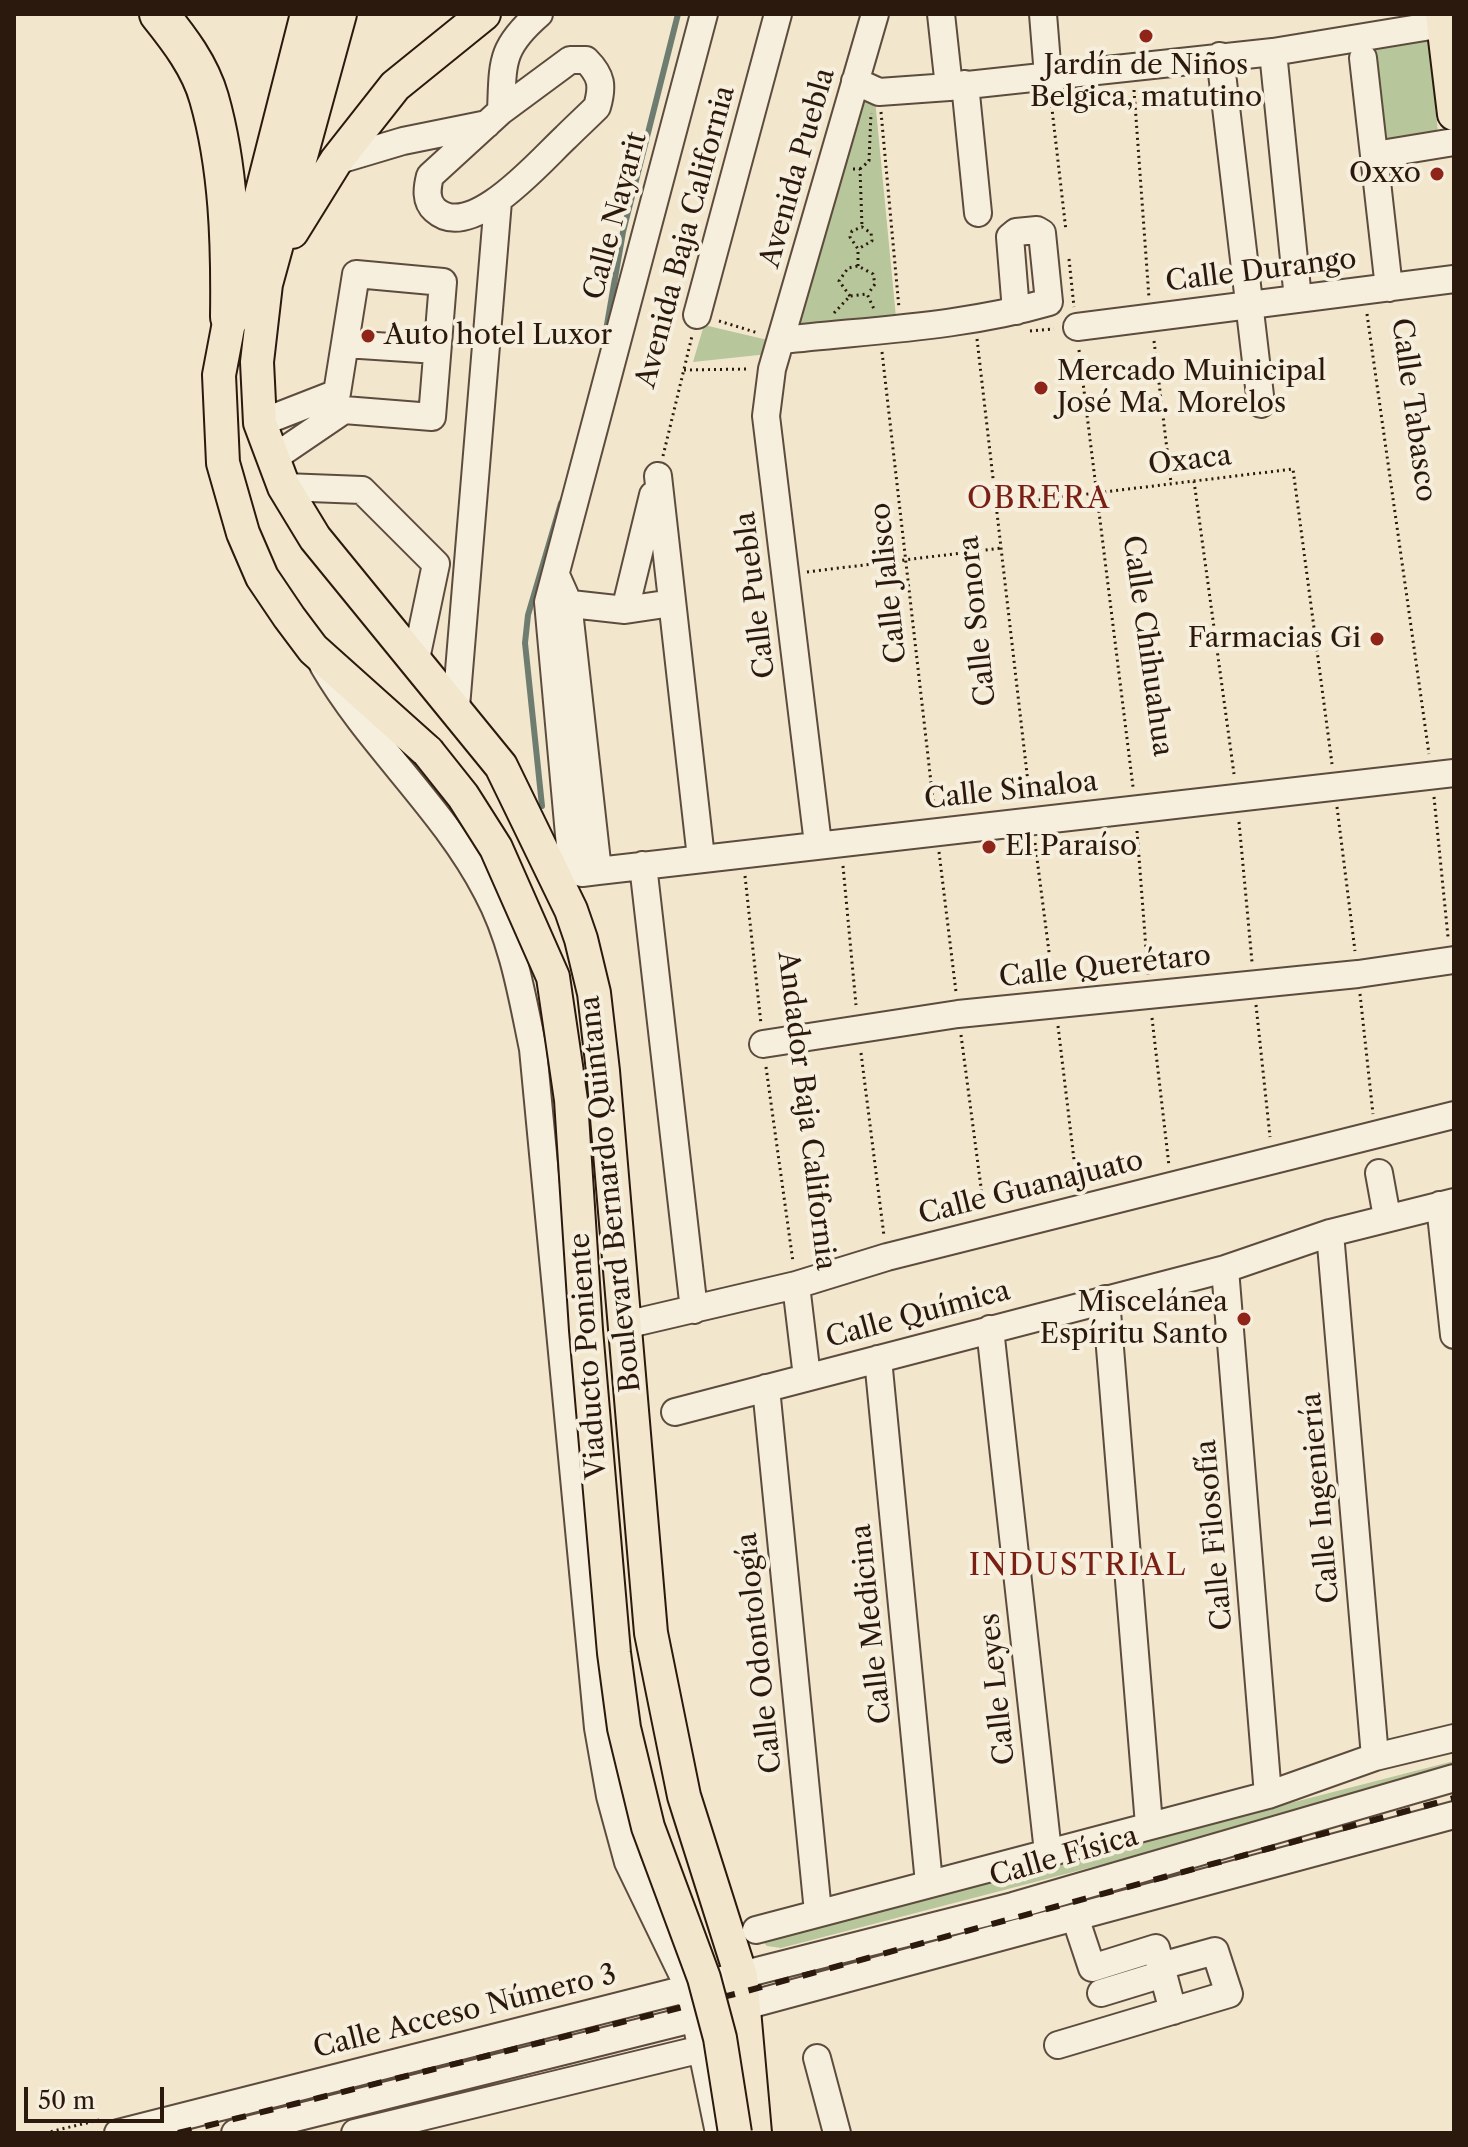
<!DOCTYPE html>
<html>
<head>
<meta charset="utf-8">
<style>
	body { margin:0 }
	#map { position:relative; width:1468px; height:2147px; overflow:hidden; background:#f2e6cd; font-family:"Libre Caslon Text",serif }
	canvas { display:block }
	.frame { position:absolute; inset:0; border:16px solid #2b190d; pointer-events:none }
	.scale { position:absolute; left:24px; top:2087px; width:140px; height:36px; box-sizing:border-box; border:4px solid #2b190d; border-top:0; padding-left:10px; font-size:24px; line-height:28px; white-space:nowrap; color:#2b190d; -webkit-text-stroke:6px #f7efde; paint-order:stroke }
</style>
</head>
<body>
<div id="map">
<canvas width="1468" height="2147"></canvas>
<div class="frame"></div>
<div class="scale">50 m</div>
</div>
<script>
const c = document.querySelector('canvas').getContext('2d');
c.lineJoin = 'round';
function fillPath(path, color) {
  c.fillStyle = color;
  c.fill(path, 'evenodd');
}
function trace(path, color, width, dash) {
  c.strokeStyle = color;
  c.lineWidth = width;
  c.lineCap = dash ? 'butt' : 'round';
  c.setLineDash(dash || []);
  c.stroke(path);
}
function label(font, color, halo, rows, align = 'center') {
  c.font = font + ' "Libre Caslon Text",serif';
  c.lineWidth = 8;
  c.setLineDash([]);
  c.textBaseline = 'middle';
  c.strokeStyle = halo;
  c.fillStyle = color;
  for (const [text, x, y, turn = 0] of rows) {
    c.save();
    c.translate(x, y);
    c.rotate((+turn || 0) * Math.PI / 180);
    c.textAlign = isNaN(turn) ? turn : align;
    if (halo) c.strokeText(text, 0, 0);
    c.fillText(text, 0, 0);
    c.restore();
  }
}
const green = new Path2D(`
	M1428 34 1438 133 1376 142 1365 43Z
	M875 99 897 328 792 340 855 100Z
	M704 325 772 341 768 354 693 362Z
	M1454 1761V1773L781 1948 767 1946 760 1939Z`);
const stream = new Path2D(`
	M604 342 623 232 678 14
	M542 806 525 643 528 615 561 503`);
const path = new Path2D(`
	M1134 90 1149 298
	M1051 100 1066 231
	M881 112 899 308
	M853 169H860L862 227
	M860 169 869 161 871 113
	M1069 259 1074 307
	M858 266V249L850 237 852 231 862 227 871 233 872 241 858 249
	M850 296 839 281 848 268 858 266 873 274 875 284 868 294
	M834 313 850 296 867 294 874 309
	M1367 314 1429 754
	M719 321 758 333
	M1030 331 1054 329
	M977 339 1030 800
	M1154 341 1171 483
	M1079 350 1133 787
	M882 352 934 809
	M684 370 748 369
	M663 456 692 336
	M1194 481 1234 774
	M997 505 1293 469 1332 764
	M807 572 1002 548
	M1434 797 1448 937
	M1337 807 1355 951
	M1239 822 1252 962
	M1137 831 1148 975
	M1035 843 1053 983
	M939 852 956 992
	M843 866 856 1005
	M745 876 761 1024
	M1360 994 1373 1114
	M1256 1005 1270 1137
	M1152 1018 1169 1166
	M1058 1026 1077 1185
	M961 1035 984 1210
	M861 1053 884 1236
	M766 1067 793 1262
	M45 2133 99 2120`);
const minor = new Path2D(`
	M704 14 548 602 572 868 582 873 598 871 1454 773
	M941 14 949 87
	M1043 14 1048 76
	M1273 52 1298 299
	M1220 56 1261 404
	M1363 58 1389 288
	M855 81 879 92 949 87 1273 52 1443 24
	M965 84 978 213
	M501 111 570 60H586C602 76 603 86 597 107 587 117 576 127 566 137 541 160 471 243 435 210 425 201 427 188 430 176L501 111C503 62 500 48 539 14
	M1375 155 1454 142
	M336 161 403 141 487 124
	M697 315 778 14
	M1077 327 1454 279
	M783 340C872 330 963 327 1049 302L1042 233 1037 230 1016 232 1010 237 1016 311
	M345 344 437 350
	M260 423 337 393 356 274 443 282 432 417 344 410 272 459
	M658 476 701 858
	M284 487 362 490 436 564 416 659
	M556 575 568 602 598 871
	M553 602 625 610 672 603
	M625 610 653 495
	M323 665C370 746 444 809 487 892 513 940 522 996 533 1049L598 1728 610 1796 628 1862 689 1988 719 2133
	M456 707 498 201
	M818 844 766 416 772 369 875 14
	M643 865 694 1310
	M763 1044 958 1014 1358 974 1454 960
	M1379 1173 1387 1217
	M1440 1205 1454 1335
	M1330 1233 1375 1757
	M1225 1269 1268 1795
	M796 1285 807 1377
	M1106 1299 1149 1825
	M625 1325 796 1285 887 1257 1454 1115
	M990 1329 1048 1852
	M878 1359 929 1883
	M766 1388 818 1912
	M675 1412 1225 1269 1330 1233 1454 1202
	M1075 1917 1092 1968 1156 1948 1173 2011
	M756 1930 1268 1795 1375 1757 1454 1738
	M1101 1993 1163 1974
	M1058 2045 1229 1994 1215 1951 1161 1966
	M817 2058 837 2133
	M118 2133 1013 1906 1454 1778
	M235 2133 745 2006 1454 1815
	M355 2133 702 2049`);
const major = new Path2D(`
	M307 14 230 317 219 375 223 463 243 533 262 577 289 617 313 649 428 752
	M340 14 266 284 257 362 260 423 284 487 315 538 501 766 571 910 581 939 594 993 603 1071 651 1633 684 1796 741 1976 755 2133
	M1442 14 1454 114
	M292 232 336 161 395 86 484 14`);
const highway = new Path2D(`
	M159 14C179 39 200 66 209 98 229 168 231 244 230 317`);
const rail = new Path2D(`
	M178 2133 743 1992 1454 1798`);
const majorBridge = new Path2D(`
	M428 752 463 796 496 848 553 977 571 1100 586 1330 614 1653 624 1728 648 1827 704 1978 720 2038 735 2133`);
const markers = [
	[1146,36,8,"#8f2418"],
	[1437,174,8,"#8f2418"],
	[368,336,8,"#8f2418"],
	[1041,388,8,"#8f2418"],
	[1377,639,8,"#8f2418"],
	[989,847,8,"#8f2418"],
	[1244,1319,8,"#8f2418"]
];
const poiNames = [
	["Jardín de Niños",1146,66,"center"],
	["Belgica, matutino",1146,98,"center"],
	["Oxxo",1421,174],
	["Auto hotel Luxor",384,336,"left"],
	["Mercado Muinicipal",1057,372,"left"],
	["José Ma. Morelos",1057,404,"left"],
	["Farmacias Gi",1361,639],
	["El Paraíso",1005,847,"left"],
	["Miscelánea",1228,1303],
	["Espíritu Santo",1228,1335]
];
const streetNames = [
	["Avenida Puebla",798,168,-74],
	["Calle Nayarit",616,216,-75],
	["Avenida Baja California",686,237,-75],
	["Calle Durango",1261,271,-7],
	["Calle Tabasco",1413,410,82],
	["Oxaca",1190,461,-7],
	["Calle Jalisco",889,583,-96],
	["Calle Puebla",756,595,-97],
	["Calle Sonora",978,621,-96],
	["Calle Chihuahua",1147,646,82],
	["Calle Sinaloa",1011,791,-6],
	["Calle Querétaro",1105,967,-6],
	["Andador Baja California",806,1111,83],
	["Calle Guanajuato",1031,1188,-14],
	["Boulevard Bernardo Quintana",611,1194,-96],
	["Calle Química",918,1315,-15],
	["Viaducto Poniente",589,1356,-94],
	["Calle Ingeniería",1321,1498,-95],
	["Calle Filosofía",1215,1535,-95],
	["Calle Medicina",872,1624,-96],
	["Calle Odontología",760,1653,-96],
	["Calle Leyes",998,1689,-96],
	["Calle Física",1064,1857,-16],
	["Calle Acceso Número 3",465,2012,-14]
];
const neighbourhoodNames = [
	["OBRERA",1039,499],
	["INDUSTRIAL",1078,1566]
];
fillPath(green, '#b7c69b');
trace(stream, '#6f7d71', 6);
trace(minor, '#5d4c3d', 30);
trace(major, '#2b190d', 36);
trace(highway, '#2b190d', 42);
trace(path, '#2b190d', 3, [2, 4]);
trace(minor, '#f7efde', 26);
trace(major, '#f2e6cd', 32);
trace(highway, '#f2e6cd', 38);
trace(rail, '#2b190d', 6, [14, 14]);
trace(majorBridge, '#2b190d', 36, []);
trace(majorBridge, '#f2e6cd', 32);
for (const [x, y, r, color] of markers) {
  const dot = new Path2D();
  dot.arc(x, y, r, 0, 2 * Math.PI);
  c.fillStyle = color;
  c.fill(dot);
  trace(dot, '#f7efde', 3);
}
label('28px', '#2b190d', '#f7efde', poiNames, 'right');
label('28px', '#2b190d', '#f7efde', streetNames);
c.letterSpacing = '2px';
label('30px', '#7a1f14', '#f7efde', neighbourhoodNames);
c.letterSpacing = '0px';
</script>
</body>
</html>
